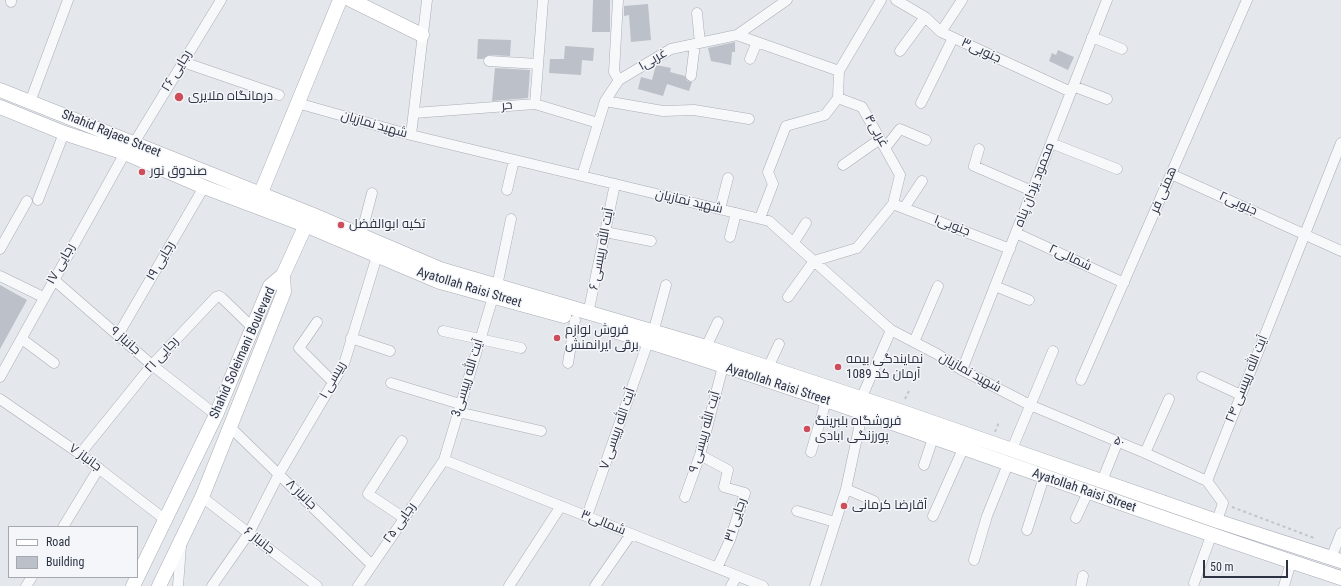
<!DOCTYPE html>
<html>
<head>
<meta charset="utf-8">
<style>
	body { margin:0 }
	#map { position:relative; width:1341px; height:586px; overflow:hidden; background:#e4e7ec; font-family:"Roboto Condensed",sans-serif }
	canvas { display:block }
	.legend { position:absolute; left:8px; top:526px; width:130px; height:52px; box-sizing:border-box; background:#f4f6f9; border:1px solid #a4a8b1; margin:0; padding:5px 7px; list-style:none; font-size:12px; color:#2c3344 }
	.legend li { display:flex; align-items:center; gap:8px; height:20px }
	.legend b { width:20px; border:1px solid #a4a8b1 }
	.scale { position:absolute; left:1203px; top:560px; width:85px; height:18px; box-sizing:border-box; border:2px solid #2c3344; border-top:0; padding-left:5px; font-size:12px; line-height:14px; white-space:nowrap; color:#2c3344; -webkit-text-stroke:3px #f4f6f9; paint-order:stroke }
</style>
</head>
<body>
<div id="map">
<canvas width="1341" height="586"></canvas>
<ul class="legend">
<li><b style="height:5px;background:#fff"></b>Road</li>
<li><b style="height:11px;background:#bbc0c9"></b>Building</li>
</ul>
<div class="scale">50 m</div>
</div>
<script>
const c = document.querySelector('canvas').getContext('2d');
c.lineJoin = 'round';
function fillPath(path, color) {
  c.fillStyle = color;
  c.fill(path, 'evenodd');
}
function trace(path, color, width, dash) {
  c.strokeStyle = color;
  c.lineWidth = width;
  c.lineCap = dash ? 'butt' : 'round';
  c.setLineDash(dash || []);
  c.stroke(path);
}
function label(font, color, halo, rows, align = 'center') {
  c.font = font + ' "Roboto Condensed",Cairo,sans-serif';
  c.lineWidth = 3;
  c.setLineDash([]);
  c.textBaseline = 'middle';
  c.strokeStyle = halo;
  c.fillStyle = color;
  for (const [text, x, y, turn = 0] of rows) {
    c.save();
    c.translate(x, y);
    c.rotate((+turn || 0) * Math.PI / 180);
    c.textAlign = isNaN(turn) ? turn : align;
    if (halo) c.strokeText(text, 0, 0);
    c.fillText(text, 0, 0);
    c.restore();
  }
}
const building = new Path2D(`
	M593 0H610V32H592Z
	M648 4 651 40 631 42 629 15 624 16V6Z
	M478 39 511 40 510 56 489 55 483 59H477Z
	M735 42V52H732L731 65 711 61 708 48Z
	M565 46 594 48 593 61 582 60 581 75 549 73 550 59H564Z
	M1058 50 1074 57 1068 70 1049 61 1052 53 1056 55Z
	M656 65 671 68 670 72 685 76 687 81 692 82 689 91 667 84 663 96 638 89 641 77 652 80Z
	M495 68 530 70 528 98 492 101Z
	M0 285 27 300 0 349Z`);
const path = new Path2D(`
	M905 399 910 389
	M995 432 999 422
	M1232 507 1314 538`);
const street = new Path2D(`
	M618 0 614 72 619 80
	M896 0 925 17 941 32 1071 92
	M11 2V0
	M697 13 700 43
	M941 32 962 0
	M737 35 839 71
	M1092 37 1122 49
	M900 51 925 17
	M750 59 757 42
	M489 61 538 64
	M183 62 279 95
	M691 76 695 44
	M1073 86 1107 99
	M605 101 663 111 694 110 749 119
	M30 102 68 0
	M297 103 411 135 769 221 891 330 937 354 962 370 1030 405 1145 453 1207 481
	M921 103 953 38
	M535 104 543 0
	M414 113 535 104 598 123
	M411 135 427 0
	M134 143 221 0
	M1051 143 1117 169
	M885 148 900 129 926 140
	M979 149 974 166 1032 191
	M843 165 880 139
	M1171 174 1341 251
	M582 176 605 101 619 80 671 49 737 35 787 0
	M507 190 514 160
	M38 200 64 133
	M893 204 1010 249
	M904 208 922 181
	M720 209 728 178
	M760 218 773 184 768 172 786 126 825 115 838 98
	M605 232 651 241
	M1016 233 1124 283
	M361 235 372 193
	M730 237 736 213
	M794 242 806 223
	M0 249 27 201
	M0 276 43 297
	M53 279 152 365 216 415
	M497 286 511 219
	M995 286 1029 300
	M788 297 814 261 857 248 893 204 900 175 862 107 838 98 839 71 881 0
	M588 314 615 184
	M317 322 299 348 333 382
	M443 331 521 348
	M653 333 666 285
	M118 335 204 187
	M351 338 390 351
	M22 339 54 363
	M914 342 938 286
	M706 347 718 322
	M568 363 575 320
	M768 368 779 344
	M962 370 1107 0
	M0 377 125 153
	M1202 377 1241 395
	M1081 380 1247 0
	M391 383 460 404
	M0 399 80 454 167 521
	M861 399 891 330
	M458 412 541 431
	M230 427 371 564
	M402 441 368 494 404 518
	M1012 449 1053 351
	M811 452 826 401
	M1145 453 1169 399
	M80 454 152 365 216 297 219 296 222 298 253 328
	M700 455 728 470 724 487 745 493 730 540 717 568
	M444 460 763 586
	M924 465 933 438
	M1102 481 1118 441
	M1207 481 1341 143
	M1207 481 1223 503 1217 521
	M846 489 874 501
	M202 497 317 586
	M685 497 700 455 723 366
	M797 511 835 522
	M587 516 648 342
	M933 516 963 449
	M1076 518 1088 492
	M63 527 99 468
	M1027 530 1044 477
	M1331 558 1341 533
	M974 560 987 516 1008 464
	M1194 583 1211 536
	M26 586 32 577
	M178 586 181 546
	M212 586 249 533 279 474 344 364 377 256
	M358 586 444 460 493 297
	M509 586 561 506
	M595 586 631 534
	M731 586 737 576
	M815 586 846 489 862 414
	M1081 586 1083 576
	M1284 586 1291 562`);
const secondary = new Path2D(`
	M351 0 422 35
	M0 90 311 214 440 269 706 347 900 411 1217 521 1341 561
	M0 107 64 133 125 153 204 187 305 225 440 282 564 316
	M260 195 340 0
	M614 331C859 406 1098 499 1341 578
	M133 586 216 415 270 286 283 275 309 218
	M159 586 202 497 284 292 283 275`);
const markers = [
	[179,97,5,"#cd4d5b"],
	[142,172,4,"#cd4d5b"],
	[341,225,4,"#cd4d5b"],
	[557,338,4,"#cd4d5b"],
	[838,367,4,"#cd4d5b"],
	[807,429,4,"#cd4d5b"],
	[844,506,4,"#cd4d5b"]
];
const streetNames = [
	["جنوبی۳",981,51,25],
	["غربی۱",653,60,-30],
	["رجایی ۲۶",177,71,-59],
	["حر",507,106,-4],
	["شهید نمازیان",374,125,16],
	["غربی۴",876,131,61],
	["Shahid Rajaee Street",111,134,22],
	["محمود یزدان پناه",1035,185,-69],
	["همتی فر",1164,190,-67],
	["شهید نمازیان",689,202,13],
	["جنوبی۲",1238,204,24],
	["جنوبی۱",952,226,21],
	["آیت الله رییسی ۶",602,249,-79],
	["شمالی۲",1070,258,25],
	["رجایی ۱۹",161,261,-60],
	["رجایی ۱۷",61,264,-61],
	["Ayatollah Raisi Street",469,288,17],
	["جانباز ۹",125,341,41],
	["Shahid Soleimani Boulevard",243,353,-66],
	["رجایی ۲۱",162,355,-48],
	["شهید نمازیان",970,373,29],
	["آیت الله رییسی3",468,378,-73],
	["آیت الله رییسی ۲۴",1247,379,-68],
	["رییسی ۱",333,380,-61],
	["Ayatollah Raisi Street",778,385,18],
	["آیت الله رییسی ۷",618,429,-71],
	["آیت الله رییسی ۹",705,432,-74],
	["۵۰",1119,442,23],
	["جانباز ۷",85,458,36],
	["Ayatollah Raisi Street",1084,491,19],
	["جانباز ۸",301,495,44],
	["رجایی ۳۱",736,520,-72],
	["رجایی ۲۵",400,523,-55],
	["شمالی۳",603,523,22],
	["جانباز ۶",259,541,38]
];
const poiNames = [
	["درمانگاه ملایری",188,97],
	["صندوق نور",150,172],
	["تکیه ابوالفضل",349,225],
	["فروش لوازم",565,331],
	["برقی ایرانمنش",565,346],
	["نمایندگی بیمه",846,360],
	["آرمان کد 1089",846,375],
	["فروشگاه بلبرینگ",815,422],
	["پورزنگی ابادی",815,437],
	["آقارضا کرمانی",852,506]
];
fillPath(building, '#bbc0c9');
trace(street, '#a9adb6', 11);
trace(secondary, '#a9adb6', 15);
trace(path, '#c2c5cb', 2, [3, 3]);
trace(street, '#f7f8fa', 10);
trace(secondary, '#fff', 14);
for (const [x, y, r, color] of markers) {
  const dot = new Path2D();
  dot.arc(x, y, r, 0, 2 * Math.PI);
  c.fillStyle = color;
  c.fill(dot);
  trace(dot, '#f4f6f9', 1.5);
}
label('13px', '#2c3344', '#f4f6f9', streetNames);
label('13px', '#2c3344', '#f4f6f9', poiNames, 'left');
</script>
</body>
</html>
